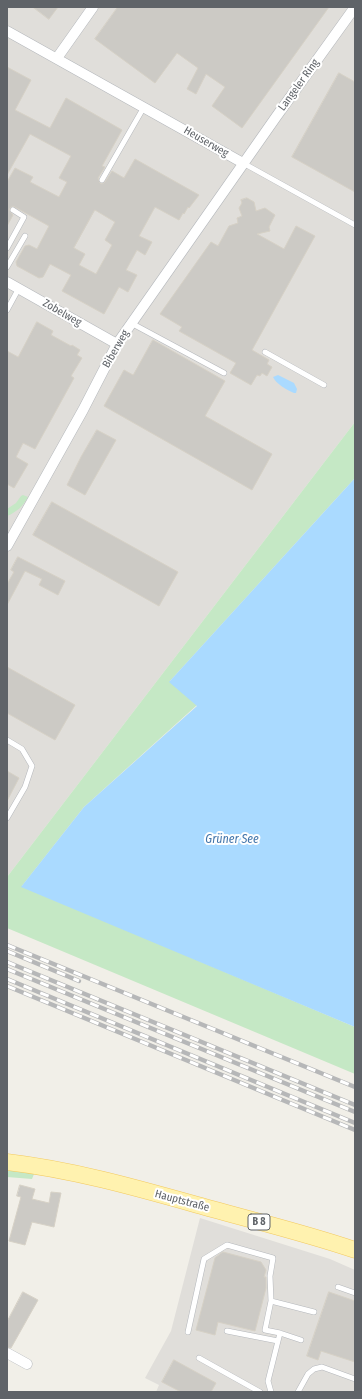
<!DOCTYPE html>
<html>
<head>
<meta charset="utf-8">
<style>
	body { margin:0 }
	#map { position:relative; width:362px; height:1399px; overflow:hidden; background:#f1efe8; font-family:"Fira Sans Condensed",sans-serif }
	canvas { display:block }
	.frame { position:absolute; inset:0; border:8px solid #5f6368; pointer-events:none }
</style>
</head>
<body>
<div id="map">
<canvas width="362" height="1399"></canvas>
<div class="frame"></div>
</div>
<script>
const c = document.querySelector('canvas').getContext('2d');
c.lineJoin = 'round';
function fillPath(path, color) {
  c.fillStyle = color;
  c.fill(path, 'evenodd');
}
function trace(path, color, width, dash) {
  c.strokeStyle = color;
  c.lineWidth = width;
  c.lineCap = dash ? 'butt' : 'round';
  c.setLineDash(dash || []);
  c.stroke(path);
}
function label(font, color, halo, rows, align = 'center') {
  c.font = font + ' "Fira Sans Condensed",sans-serif';
  c.lineWidth = 4;
  c.setLineDash([]);
  c.textBaseline = 'middle';
  c.strokeStyle = halo;
  c.fillStyle = color;
  for (const [text, x, y, turn = 0] of rows) {
    c.save();
    c.translate(x, y);
    c.rotate((+turn || 0) * Math.PI / 180);
    c.textAlign = isNaN(turn) ? turn : align;
    if (halo) c.strokeText(text, 0, 0);
    c.fillText(text, 0, 0);
    c.restore();
  }
}
const industrial = new Path2D(`
	M7 7H355V422L7 877Z
	M200 1218 330 1259 355 1270V1392H156L159 1385 145 1378 171 1331Z`);
const green = new Path2D(`
	M355 422V478L170 681 197 705 84 807 22 886 355 1027V1074L7 928V877Z
	M23 495 28 497C23 506 17 512 7 516V509L16 503 21 496Z
	M7 1169 34 1174 32 1179 7 1177Z`);
const water = new Path2D(`
	M278 375 294 383 297 389 296 393H294C287 390 276 384 273 377Z
	M355 478V1027L21 887 84 807 197 706 169 682Z`);
const building = new Path2D(`
	M33 7H58L49 19Z
	M118 7H329L242 128 212 106 225 87 206 74 196 94 187 89 198 68 177 53 155 83 95 39Z
	M7 67 31 80 15 110 50 128 66 98 122 130 102 166 105 167 98 178 100 183 102 184 105 182 112 171 124 178 135 159 199 195 189 208 188 207 184 214 183 213 179 220 155 207 139 236 152 242 145 255 137 250 126 270 137 275 128 292 119 287 104 314 62 291 71 275 50 264 43 277 39 278 17 266 16 262 25 246 29 245 37 249 49 226 13 206 10 208 9 210 13 215 7 226V182L15 168 33 177 30 182 59 197 67 182 59 178 71 156 30 134 7 175ZM95 210 115 222 105 240 112 245 96 274 79 265 85 254 74 248Z
	M339 73 355 82V192L292 157Z
	M247 198 254 202 256 211 265 208 275 215 269 227 270 231 257 234 284 249 296 226 315 236 252 350 269 360 267 364 272 367 267 376 262 373 260 376 257 375 251 385 230 373 236 363 179 331 182 327 160 314 211 242 218 246 229 226 238 223 237 218 242 216 239 208 242 203 241 200Z
	M37 322 53 331 51 335 71 346 72 345 80 350 77 355 82 358 71 376 74 378 35 449 23 443 16 457 28 464 14 488 7 484V351L18 357Z
	M153 340 225 381 205 416 272 454 252 490 104 406 124 370 133 375Z
	M97 430 116 440 85 495 67 485 81 457Z
	M52 502 178 572 159 606 33 535Z
	M18 557 65 581 58 595 39 585 42 579 25 571 7 605V584L14 572 11 570Z
	M7 667 75 705 55 740 7 713Z
	M7 771 19 778 7 801Z
	M20 1185 35 1189 32 1199 49 1203 51 1192 61 1193 54 1227 32 1222 25 1245 9 1241 21 1197 17 1196Z
	M223 1252 261 1262 266 1270 264 1277H266V1288L255 1331 218 1322 215 1335 196 1330 215 1258Z
	M23 1292 38 1300 11 1348 7 1347V1322Z
	M329 1292 355 1301V1362L321 1351 318 1360 307 1356Z
	M174 1360 216 1383 211 1392H181L162 1382Z`);
const service = new Path2D(`
	M243 163 355 225
	M102 180 144 107
	M7 248 24 217 13 210
	M7 267 25 236
	M7 310 19 288
	M131 323 224 373
	M265 352 324 385
	M7 740 22 749 32 766 25 787 7 818
	M338 1287 355 1293
	M271 1301 314 1312
	M227 1331 278 1341 268 1381 271 1392
	M188 1332 204 1259 227 1245 273 1258 270 1276 271 1301 265 1330 280 1333
	M278 1341 280 1333 301 1340
	M199 1358 260 1392
	M298 1392 308 1374 314 1369 322 1367 355 1379`);
const minor = new Path2D(`
	M7 31 243 163
	M57 58 93 7
	M7 282 117 344
	M7 546 83 410 117 344 276 117 355 7
	M7 1353 27 1364`);
const primary = new Path2D(`
	M7 1162C76 1170 144 1190 212 1209 259 1222 308 1234 355 1250`);
const rail = new Path2D(`
	M7 945 355 1087
	M7 951 79 981
	M7 962 355 1105
	M7 969 355 1112
	M7 979 355 1123
	M7 986 355 1130`);
const shields = [
	[259,1222,22]
];
const shieldNames = [
	["B 8",259,1222]
];
const streetNames = [
	["Langeler Ring",299,85,-54],
	["Heuserweg",206,142,30],
	["Zobelweg",62,313,30],
	["Biberweg",116,349,-60],
	["Hauptstraße",182,1201,15]
];
const waterNames = [
	["Grüner See",232,840]
];
fillPath(industrial, '#e0deda');
fillPath(green, '#c5e8c5');
fillPath(water, '#aadaff');
fillPath(building, '#cccac5');
trace(building, '#d6d1c6', 1);
trace(service, '#b5b8bc', 6);
trace(minor, '#b5b8bc', 11);
trace(primary, '#f2c960', 17);
trace(service, '#fff', 5);
trace(minor, '#fff', 10);
trace(primary, '#fff2af', 16);
trace(rail, '#b6b7b8', 4.5);
trace(rail, '#fff', 3, [9]);
for (const [x, y, w] of shields) {
  const box = new Path2D();
  box.roundRect(x - w / 2, y - 8, w, 16, 3);
  c.fillStyle = '#fff';
  c.fill(box);
  trace(box, '#5f6368', 1);
}
label('bold 10px', '#5f6368', null, shieldNames);
label('11px', '#5f6368', '#fff', streetNames);
label('italic 12px', '#4174aa', '#fff', waterNames);
</script>
</body>
</html>
